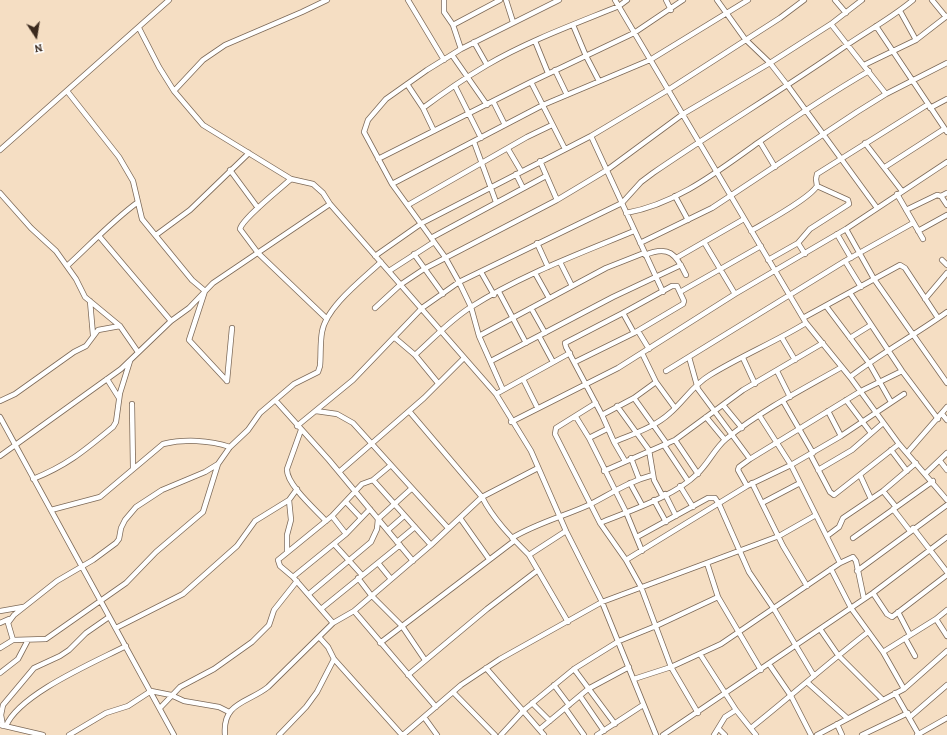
<!DOCTYPE html>
<html>
<head>
<meta charset="utf-8">
<style>
	body { margin:0 }
	#map { position:relative; width:947px; height:735px; overflow:hidden; background:#f5dec3; font-family:Alegreya,serif }
	canvas { display:block }
	.north { position:absolute; left:16px; top:16px; width:40px; height:40px; -webkit-text-stroke:3px #fff; paint-order:stroke; rotate:168deg; font-size:11px; font-weight:700; line-height:16px; text-align:center; color:#3b2a1e }
	.north::after { content:''; display:block; margin:auto; width:14px; height:18px; background:#3b2a1e; clip-path:polygon(50% 0,100% 100%,50% 72%,0 100%) }
</style>
</head>
<body>
<div id="map">
<canvas width="947" height="735"></canvas>
<div class="north">N</div>
</div>
<script>
const c = document.querySelector('canvas').getContext('2d');
c.lineJoin = 'round';
function trace(path, color, width, dash) {
  c.strokeStyle = color;
  c.lineWidth = width;
  c.lineCap = dash ? 'butt' : 'round';
  c.setLineDash(dash || []);
  c.stroke(path);
}
const street = new Path2D(`
	M408 0 444 60
	M444 0V12L453 25 461 49
	M506 0 513 22
	M615 0 806 323 850 377 899 444 947 500
	M666 0 671 10
	M717 0 745 39 770 63 788 86 877 208
	M835 0 846 13
	M932 0 946 17
	M900 11 916 40
	M831 24 886 94
	M453 25 500 0
	M573 25 586 56 599 81
	M876 26 947 132
	M139 28 159 67 174 91 203 125 291 179 313 184 323 193 330 204 496 394 531 451 566 531 602 602 656 735
	M535 41 548 73
	M474 42 487 65
	M452 55 487 105
	M864 65 916 40 947 16
	M555 70 567 95
	M531 82 565 149
	M407 84 423 108
	M455 86 481 138
	M67 91 119 157 133 181 142 219 192 280 205 291 189 340 227 381
	M174 91 203 60 225 45 302 12 327 0
	M493 101 505 125
	M930 108 947 99
	M434 131 423 108C443 93 465 78 487 65 528 41 575 24 619 6L627 0
	M591 136 663 292
	M474 142 496 202
	M760 142 775 167
	M865 143 902 191
	M508 149 521 171
	M0 150 169 0
	M378 159 531 82 634 33 683 0
	M540 161 557 200
	M885 167 944 129
	M230 170 258 208
	M516 174 523 188
	M291 179C281 188 242 219 240 229L258 253 327 319
	M392 184 543 105 650 60 748 0
	M0 193 31 228 56 251 76 279 85 297 120 326 138 352
	M897 194 923 239
	M675 196 688 220
	M941 196 947 205
	M408 205 527 137 552 125
	M906 210 937 195 941 196 947 193
	M626 213C677 204 718 171 759 142 795 117 831 93 869 71
	M846 229 874 279 947 383
	M751 231C766 222 809 199 817 186
	M918 231 947 215
	M837 234 851 258
	M156 235 190 210 249 153
	M99 236 171 321
	M431 238 546 176
	M704 242 735 294
	M537 243 548 267
	M640 243 712 208 857 112 886 94 947 63
	M798 243 805 254
	M414 254 443 294
	M645 255C669 245 676 254 686 275
	M375 256 422 223 591 136 668 90 780 18 804 0
	M678 257 744 219
	M768 260 798 243 810 229 849 204 848 200 817 186 816 179 817 174 927 105
	M942 260 947 265
	M560 262 572 286
	M67 266C91 244 112 221 138 202
	M389 271 434 242
	M481 272 494 295
	M535 273 549 298
	M861 287 845 261 913 223
	M499 292 526 343
	M680 292 761 246
	M850 293 902 371 938 419
	M925 299 947 273
	M90 301 93 335
	M826 306 869 363 891 402
	M375 308 400 285 424 269 557 200 607 170 683 114 770 63 831 24 862 0
	M531 308 545 333
	M623 313 634 333
	M803 318 900 265 905 268 938 318
	M638 331 649 349
	M479 336 606 268 644 253
	M539 336 553 362
	M395 338 415 355
	M782 338 795 360
	M850 338 871 325
	M689 357 698 389 750 459
	M743 358 755 384
	M491 361 613 297 681 265
	M575 362 634 333 683 304 684 301 677 286H672L623 313 565 343 566 347 602 415 614 442 625 461
	M666 371 845 261
	M777 371 790 397
	M850 377C881 353 915 335 947 312
	M107 379 119 398
	M523 379 537 407
	M227 381 232 328
	M656 382 675 408
	M438 383 415 355C433 339 450 320 471 307 521 275 579 254 634 231
	M503 390 479 336 471 307 459 282 445 257 392 184 364 132 368 120 386 99 427 70 461 49 559 0
	M496 394 570 353
	M634 398 667 444
	M846 400 871 433
	M0 401 15 394 74 352 86 346 98 330 120 326
	M276 401 329 460 413 561
	M783 401 813 453
	M596 403 556 428 555 434 600 523 626 560 641 587 671 667 698 713
	M132 404 133 468
	M723 405 742 428
	M617 406 649 450 654 480 662 495
	M316 411 337 414 353 423 448 528
	M409 411 482 497C493 519 512 538 529 555
	M828 411 841 436
	M942 414 947 420
	M602 415 634 398 656 382 642 353
	M759 415 791 465 840 563
	M0 417 174 735
	M576 417 589 438 626 512 642 551
	M706 417 725 440
	M511 422 618 368 735 294 846 229 947 162
	M297 426 353 380 422 308 459 282 622 203 641 182 653 173C717 129 784 89 847 45 869 30 893 17 913 0
	M301 430 287 469C286 484 316 510 326 521
	M589 438 607 429
	M675 440 698 474
	M614 442C633 434 655 427 670 413 684 401 693 385 710 375 741 356 775 342 806 323
	M664 445 688 481
	M891 450 907 471
	M907 453 947 407
	M810 454 830 492 834 495 899 444
	M0 456 121 369 171 321 189 308 213 283 330 204
	M631 458 639 479
	M940 461 947 470
	M818 470 852 450 883 423
	M604 471 675 440 743 390 823 343
	M339 472 424 398 463 359
	M925 474 947 453
	M860 475 871 499
	M33 479C68 465 85 450 113 427L116 422 120 393 130 361
	M373 480 431 545
	M630 483 642 505
	M752 483 783 546 807 586
	M680 486 693 507
	M747 486 738 470 739 467 750 459 861 391 902 371
	M883 491 896 507
	M665 494 676 516
	M654 500 666 522
	M346 502 361 518
	M762 503 800 483
	M893 509 910 531
	M51 510 100 497 163 444C184 439 209 440 230 447
	M332 516 346 534
	M460 518 489 559
	M600 523C629 511 675 496 697 474 708 464 715 448 726 439 762 410 803 389 842 367
	M913 528 947 572
	M388 530 404 516
	M566 531 529 555 568 622
	M827 536 839 527 843 518 883 491 916 463
	M637 537 708 498H715L719 504 749 572 774 609 814 676
	M512 538C537 523 565 516 591 504 612 493 630 481 653 475
	M853 538 933 481
	M397 542 415 527
	M334 544 362 575
	M287 551V535L291 520 289 500 297 489
	M626 560 747 486 791 465 841 436 904 394
	M378 563 391 579
	M707 563 718 597 761 670
	M831 569 851 608 883 652 904 689
	M857 571 947 505
	M293 577 346 534 370 509
	M358 578 371 595 402 626 425 660
	M873 593 887 614 892 617 947 575
	M309 594 371 542 377 529 378 519 411 489
	M321 609 400 545
	M0 611 23 607
	M354 611 436 707
	M898 612 910 635
	M936 619 947 636
	M0 623 9 619
	M333 623 293 577 280 566 278 560 332 516 362 484 373 480 391 465
	M116 628 183 594 237 546 255 521 289 500
	M820 629 838 655 882 699
	M319 637 328 647 334 659 402 735
	M905 638 915 656
	M13 640 8 623 14 615 57 581 93 560 116 543 119 539 121 528 125 520 136 507 162 490 205 472 218 464 230 447 248 430 260 413 294 384 318 372 320 366C321 355 320 343 322 332 326 307 363 279 381 262
	M380 643 514 541
	M0 648 13 640 46 639 126 583 156 552 203 512 218 464
	M883 652 936 619 947 610
	M700 654 736 710 756 735
	M769 664 791 696 811 735
	M486 668 544 735
	M574 669 615 724
	M0 673 18 659 28 640
	M408 675 487 609 538 570
	M634 679 671 667 721 644 840 563 853 557 856 561 864 599
	M808 683 847 718
	M554 685 569 705
	M453 692 495 735
	M895 693 919 735
	M580 696 604 731
	M532 703 550 721
	M160 708 180 687 214 669 252 642 269 625 274 610 297 581
	M565 708 584 735
	M424 717 437 735
	M910 717 947 685
	M837 724 842 735
	M0 725 43 735
	M3 726 1 715 3 705 34 668 60 656 69 650 86 633 109 617
	M6 726C19 694 95 662 126 646
	M751 728C790 697 828 663 868 632
	M540 729 588 689 629 667
	M719 729 725 735
	M69 735 106 713 128 706 151 691 171 695 184 701 219 707 229 712
	M225 735C222 702 248 703 268 687L333 623 354 611 431 545 482 497 538 468
	M279 735 306 707 317 692 334 659
	M403 735 461 685 500 659 602 602 779 536 816 515
	M501 735 524 710 574 669 619 641 656 626 718 597
	M597 735 643 705
	M663 735 873 593 947 537
	M714 735 725 717 736 710
	M817 735 904 689 947 651
	M862 735 908 713
	M917 735 947 718`);
trace(street, '#7c6958', 6);
trace(street, '#fff', 4.5);
</script>
</body>
</html>
